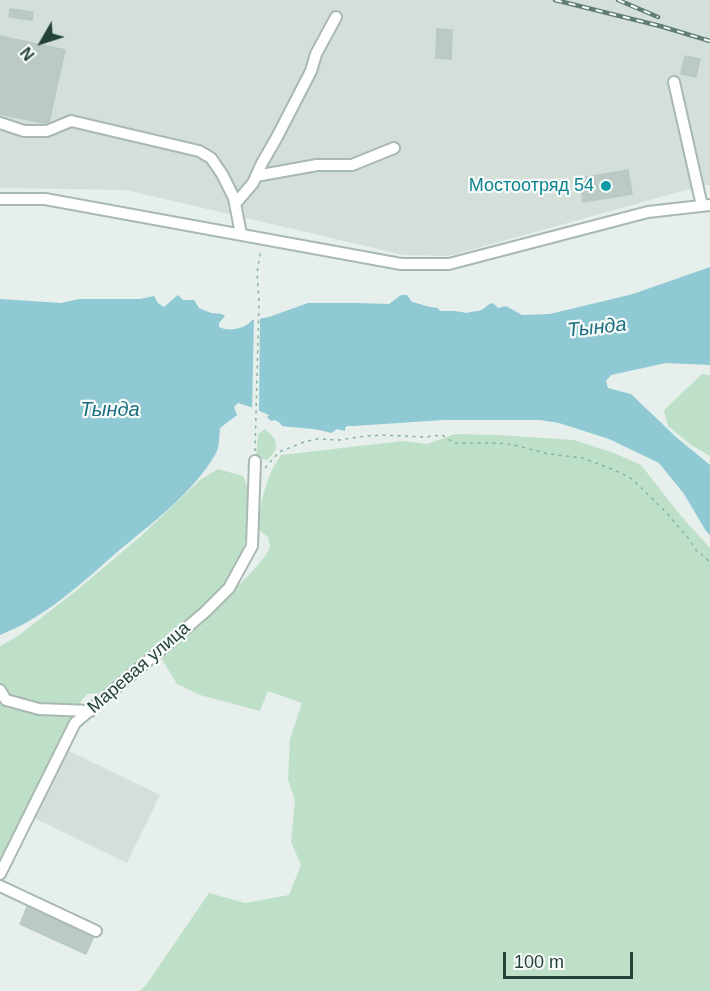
<!DOCTYPE html>
<html>
<head>
<meta charset="utf-8">
<style>
	body { margin:0 }
	#map { position:relative; width:710px; height:991px; overflow:hidden; background:#e6efeb; font-family:Arial,sans-serif }
	canvas { display:block }
	.north { position:absolute; left:12px; top:12px; width:60px; height:60px; -webkit-text-stroke:4px #f7fbf9; paint-order:stroke; rotate:231deg; font-size:16px; font-weight:700; line-height:24px; text-align:center; color:#24423a }
	.north::after { content:''; display:block; margin:auto; width:21px; height:27px; background:#24423a; clip-path:polygon(50% 0,100% 100%,50% 72%,0 100%) }
	.scale { position:absolute; left:503px; top:952px; width:130px; height:27px; box-sizing:border-box; border:3px solid #24423a; border-top:0; padding-left:8px; font-size:18px; line-height:21px; white-space:nowrap; color:#24423a; -webkit-text-stroke:4px #f7fbf9; paint-order:stroke }
</style>
</head>
<body>
<div id="map">
<canvas width="710" height="991"></canvas>
<div class="north">N</div>
<div class="scale">100 m</div>
</div>
<script>
const c = document.querySelector('canvas').getContext('2d');
c.lineJoin = 'round';
function fillPath(path, color) {
  c.fillStyle = color;
  c.fill(path, 'evenodd');
}
function trace(path, color, width, dash) {
  c.strokeStyle = color;
  c.lineWidth = width;
  c.lineCap = dash ? 'butt' : 'round';
  c.setLineDash(dash || []);
  c.stroke(path);
}
function label(font, color, halo, rows, align = 'center') {
  c.font = font + ' Arial,sans-serif';
  c.lineWidth = 4.5;
  c.setLineDash([]);
  c.textBaseline = 'middle';
  c.strokeStyle = halo;
  c.fillStyle = color;
  for (const [text, x, y, turn = 0] of rows) {
    c.save();
    c.translate(x, y);
    c.rotate((+turn || 0) * Math.PI / 180);
    c.textAlign = isNaN(turn) ? turn : align;
    if (halo) c.strokeText(text, 0, 0);
    c.fillText(text, 0, 0);
    c.restore();
  }
}
const built = new Path2D(`
	M0 0H710V185H704L449 256 404 255 126 190 0 188Z
	M67 750 160 795 127 863 34 818Z`);
const green = new Path2D(`
	M702 374 710 375V456L691 445 668 426 664 410Z
	M265 429C279 440 280 449 267 460L256 457 258 434Z
	M455 434 497 435 574 440 614 453 641 465 681 516 710 548V991H140L146 985 209 893 245 903 289 895 301 865 291 842 295 800 288 780 290 739 302 703 268 691 260 711 200 695 177 684 160 656C179 639 266 567 270 546 270 545 268 538 268 537L258 529C260 503 266 476 281 455L403 441 427 444Z
	M218 469 243 476 250 493 252 516 241 556 228 584 180 629 112 686 100 693 87 694 82 700 63 735 0 866V646L18 636 77 590 141 536 200 480Z`);
const water = new Path2D(`
	M710 267V365L666 363 611 375 606 381 608 388 631 394 676 437 710 465V535L706 531 684 494 659 463 609 439 559 423 540 420H444L353 426H347L345 428V431L337 429 333 432 331 433C315 428 299 428 282 426L280 423 275 420 271 421 267 417 269 415 248 406 238 403 234 407 237 415 220 428C219 436 220 447 215 455 193 492 155 521 122 548 82 582 50 615 0 635V299L61 303 79 299H140L154 296 158 303 164 307 178 295 183 300H194L199 308 211 313 222 314 225 316 219 323V327C228 332 246 329 252 320L269 317 308 303H358L389 304 401 295H407L412 302C422 304 427 307 438 308L440 311H455L467 313C471 311 473 312 478 311 484 310 486 306 491 303L494 304 498 308 506 306 522 315 550 314 633 294Z`);
const pier = new Path2D(`
	M260 316 259 414 252 411 254 317Z`);
const building = new Path2D(`
	M10 9 33 12 32 20 9 17Z
	M437 29 452 30 451 59 436 58Z
	M0 36 65 50 49 122 44 123 0 114Z
	M685 56 700 59 696 77 681 74Z
	M628 170 632 194 583 202 580 178Z
	M27 907 93 938 86 954 20 924Z`);
const path = new Path2D(`
	M255 451 259 302 257 273 261 249
	M265 468 279 452 304 442 316 439 339 440 366 436 382 435 425 437 442 435 454 443H499L514 445 549 454 583 458 619 472 632 479 666 512 689 539 696 550 710 562`);
const minor = new Path2D(`
	M674 82 702 206
	M0 123 24 131H47L71 121 199 151 211 158 222 174 234 198 241 234
	M256 176 317 165H352L394 148
	M0 199H45L401 264H449L648 212 710 205
	M235 204 253 183 261 165 277 137 311 71 316 54 336 17
	M0 690 6 700 39 709 90 711
	M0 874 75 723 205 612 229 588 252 546 255 461
	M0 886 96 931`);
const rail = new Path2D(`
	M555 0 660 26 710 41
	M618 0 658 17`);
const markers = [
	[606,186,6,"#0f9aa8"]
];
const cultureNames = [
	["Мостоотряд 54",594,186]
];
const streetNames = [
	["Маревая улица",139,668,-41]
];
const waterNames = [
	["Тында",597,328,-6],
	["Тында",110,410]
];
fillPath(built, '#d4dfda');
fillPath(green, '#bfe0c8');
fillPath(water, '#8ec9d4');
fillPath(pier, '#e6efeb');
fillPath(building, '#bbcac4');
trace(building, '#b8c9c2', 1.5);
trace(minor, '#a8b8b2', 14);
trace(path, '#86b3a5', 1.5, [3, 4.5]);
trace(minor, '#fff', 10);
trace(rail, '#5f7d75', 4.5);
trace(rail, '#f7fbf9', 2, [7]);
for (const [x, y, r, color] of markers) {
  const dot = new Path2D();
  dot.arc(x, y, r, 0, 2 * Math.PI);
  c.fillStyle = color;
  c.fill(dot);
  trace(dot, '#f7fbf9', 2);
}
label('18px', '#0d838f', '#f7fbf9', cultureNames, 'right');
label('18px', '#24423a', '#f7fbf9', streetNames);
label('italic 20px', '#1c6f80', '#f7fbf9', waterNames);
</script>
</body>
</html>
